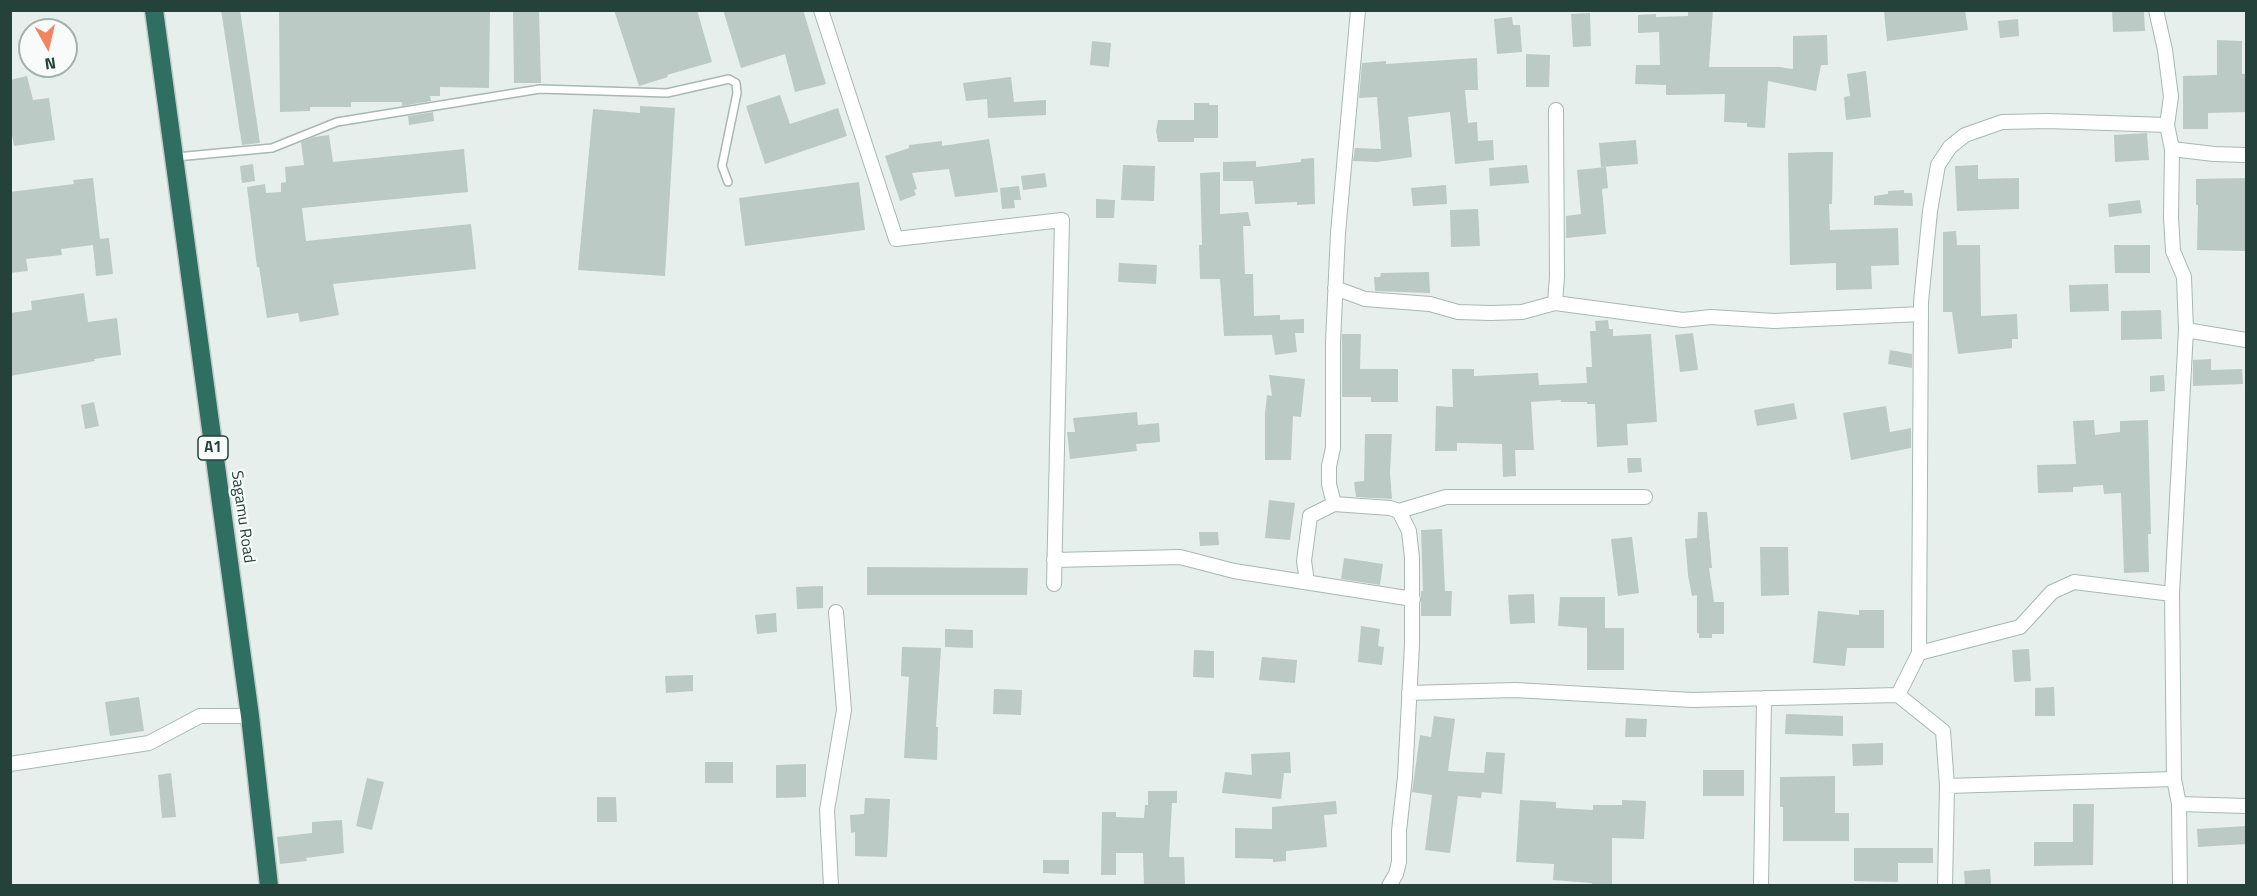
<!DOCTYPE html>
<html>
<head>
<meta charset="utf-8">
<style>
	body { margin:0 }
	#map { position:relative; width:2257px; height:896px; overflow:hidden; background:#e6efeb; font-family:"Titillium Web",sans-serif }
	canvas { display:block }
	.frame { position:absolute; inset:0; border:12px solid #24423a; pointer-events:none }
	.north { position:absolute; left:18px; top:18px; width:60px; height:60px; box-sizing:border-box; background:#f7fbf9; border:2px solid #a3b1ad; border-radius:50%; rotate:172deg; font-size:16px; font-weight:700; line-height:24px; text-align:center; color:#24423a }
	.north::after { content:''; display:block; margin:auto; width:21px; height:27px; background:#f4845f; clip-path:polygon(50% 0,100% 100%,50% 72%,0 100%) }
</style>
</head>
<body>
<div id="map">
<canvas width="2257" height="896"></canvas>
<div class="frame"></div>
<div class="north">N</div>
</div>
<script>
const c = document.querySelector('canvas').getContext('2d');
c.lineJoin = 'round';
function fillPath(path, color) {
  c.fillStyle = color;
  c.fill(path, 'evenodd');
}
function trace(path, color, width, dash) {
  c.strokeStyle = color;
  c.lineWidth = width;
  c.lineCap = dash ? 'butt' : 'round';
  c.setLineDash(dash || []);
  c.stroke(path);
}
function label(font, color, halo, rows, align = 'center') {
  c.font = font + ' "Titillium Web",sans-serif';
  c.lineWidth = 4.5;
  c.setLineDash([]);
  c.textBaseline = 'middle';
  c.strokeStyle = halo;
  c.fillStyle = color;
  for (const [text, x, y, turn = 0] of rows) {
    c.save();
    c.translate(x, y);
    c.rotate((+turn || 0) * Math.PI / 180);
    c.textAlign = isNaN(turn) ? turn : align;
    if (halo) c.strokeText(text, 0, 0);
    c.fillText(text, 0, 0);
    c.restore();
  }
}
const building = new Path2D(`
	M221 10H240L260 143 242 145Z
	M279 10H490L489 88 440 87V96H430L431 101 402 106V102H351V107H310V111L280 112Z
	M513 10H539L541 83H514Z
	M614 10H697L712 62 667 75 668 77 639 86Z
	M723 10H803L826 84 795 92 785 54 741 68Z
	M1688 10H1713L1709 67H1779L1793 69V36L1827 35 1828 65H1821L1816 91 1768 81 1765 128 1747 127V123L1724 122 1725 94 1666 95V85L1635 84 1636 65H1660L1659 32 1638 33V15L1656 14V17L1688 16Z
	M1896 10H1965L1968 30 1887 41 1884 12Z
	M2112 10 2144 12 2145 31 2113 32Z
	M1590 13 1591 46 1573 47 1571 14Z
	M1512 17 1513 25H1520L1522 52 1497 54 1494 19Z
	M2018 19 2019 36 2000 38 1998 21Z
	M2217 40 2242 41V74H2247V112L2208 113V129H2183V76L2217 75Z
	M1092 41 1111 43 1109 67 1090 65Z
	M1526 54 1550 55 1549 87H1526Z
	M1477 58 1478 90H1465L1468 123 1477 122 1478 141 1493 140 1494 160 1455 164 1450 112 1408 117 1412 157 1377 162 1353 161 1355 148 1381 149 1377 97 1359 98 1362 63 1386 61V64Z
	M1866 71 1871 117 1846 120 1844 97 1850 96 1847 74Z
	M27 76 33 100 49 98 55 140 14 146 10 123V80Z
	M1011 77 1014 102 1046 100V115L988 118 987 99 966 101 963 83Z
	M780 95 790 124 838 108 847 136 765 164 746 106Z
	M1194 103H1209V105H1218V138H1194V142H1158L1156 131 1158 120H1194Z
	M640 106 675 108 665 276 578 270 593 109 640 113Z
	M433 112 434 121 409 125 408 116Z
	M2147 133 2149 160 2115 162 2114 135Z
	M329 135 333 162 464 149 468 192 302 208 306 241 471 224 476 269 333 284 339 315 300 322 298 313 267 318 259 267H257L247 187 265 184 266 193 281 192V183L286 182 285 167 304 165 301 142 314 137Z
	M989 139 998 192 955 197 949 169 912 173 917 189 914 190 916 195 900 201 885 156 909 148V145L942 141V146Z
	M1636 140 1638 164 1601 167 1599 143Z
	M1817 152H1833L1832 204H1829L1830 230 1898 228 1899 265 1871 266 1872 289 1836 290V263L1790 265 1788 153Z
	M1314 158 1315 204 1297 205V202L1255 204 1253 181H1223V162L1256 161V167L1301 162V159Z
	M253 164 255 181 242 183 240 166Z
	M1123 165 1155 166 1154 201 1121 200Z
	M1527 165 1529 183 1490 186 1489 168Z
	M1978 165V179L2019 178V209L1957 211 1955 166Z
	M1606 167 1608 188 1602 189 1606 234 1566 238V216L1581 214 1577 170Z
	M1220 172V214L1248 212 1251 226H1243L1245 274H1253L1254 316 1280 315V320L1304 319V333H1295L1297 352 1275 355 1272 335 1224 336 1220 279H1200L1199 245H1202L1200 173Z
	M1045 173 1047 187 1023 190 1021 176Z
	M93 178 100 239 109 238 113 274 96 276 93 245 61 249 62 255 26 259 28 271 10 273V192L74 184 73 180Z
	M2247 178V251L2197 250 2198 205H2196V179Z
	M859 182 865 230 745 246 739 198Z
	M1446 185 1447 204 1413 206 1411 188Z
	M1019 186 1021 200H1014L1015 208 1002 209 1000 188Z
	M1904 190V193H1912L1913 206 1874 205V196L1888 194V191Z
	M1096 199 1115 200 1114 218H1096Z
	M2140 200 2142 213 2109 217 2108 204Z
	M1478 209 1480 246 1451 247 1450 210Z
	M1956 231 1957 245H1980L1981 316 2017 314 2018 339H2012V348L1958 354 1952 312H1943V232Z
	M2114 245H2150V273H2115Z
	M1119 263 1157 265 1156 284 1118 282Z
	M1429 272 1430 293 1375 291 1374 277H1380L1381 273Z
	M2108 284 2109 311 2070 312 2069 285Z
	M84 293 88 322 117 318 121 355 94 359 95 361 10 376V313L32 310 31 301Z
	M2161 310 2162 339 2121 340V311Z
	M1608 320 1609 329H1613V336L1651 334 1657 422 1627 424 1628 445 1597 447 1595 404H1587V402H1561V400L1531 402 1534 450H1515L1516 476 1503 477 1502 444 1457 443V451H1435L1436 406 1453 407 1452 369H1474V376L1538 373 1539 385 1587 383 1586 367H1592L1590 331H1596L1595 321Z
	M1693 333 1698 370 1680 372 1675 335Z
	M1342 334H1361L1360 369H1398V402H1371V397H1342Z
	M1890 350 1912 354V368L1888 364Z
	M2211 359V370L2242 369 2243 384 2193 386V360Z
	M1269 375 1305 379 1301 417 1293 416 1291 460H1265V413L1267 395 1272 396Z
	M2164 375 2165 391 2150 392V376Z
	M94 402 99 426 85 429 81 405Z
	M1794 403 1797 419 1757 426 1754 410Z
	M1886 406 1890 432 1911 428V448L1851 460 1843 413Z
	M1137 412 1138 425 1159 423 1160 442 1136 444 1137 451 1070 459 1067 432H1075L1073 418Z
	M2094 420 2095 435 2120 432V421L2148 420 2151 534H2148L2149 572 2124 573 2121 493 2104 494 2103 485 2073 487V492L2038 493 2037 465 2076 464 2073 421Z
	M1365 434H1392L1390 473 1392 499 1356 497 1354 482 1364 481Z
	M1627 458H1641L1642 472 1628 473Z
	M1269 500 1295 503 1290 540 1265 538Z
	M1698 512H1707L1712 568H1709L1714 602H1724V634H1712V638H1699V633H1697V595L1692 596 1688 575 1685 539 1697 538Z
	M1442 529 1445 591H1452L1451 616H1421V591H1423L1421 530Z
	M1199 532H1218L1219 545 1200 546Z
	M1632 537 1639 593 1618 596 1611 539Z
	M1760 547H1788L1789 595 1761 596Z
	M1344 558 1383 564 1380 585 1341 579Z
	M867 567 1028 568 1027 595H867Z
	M823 586V608L797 609 796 587Z
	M1534 594 1535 623 1510 624 1508 595Z
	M1560 597H1605V628H1624V670H1587V628L1558 626Z
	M1859 610H1884V648H1847L1845 666 1813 663 1818 611 1859 615Z
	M776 613 777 632 757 634 755 615Z
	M1361 626 1380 629 1378 646 1384 647 1382 665 1358 662Z
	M945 629 973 630V648L945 647Z
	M902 647 941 648 936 727H938L937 760 904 758 909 677 901 676Z
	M2029 649 2031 681 2014 682 2012 650Z
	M1194 650 1214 651V678L1193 677Z
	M1262 657 1297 660 1295 683 1259 680Z
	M693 675V691L666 693 665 676Z
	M2054 687 2055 716H2035V688Z
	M994 689 1022 690 1021 715 993 714Z
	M139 697 144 731 110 736 105 702Z
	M1786 714 1843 716V736L1785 734Z
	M1434 716 1455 719 1448 771 1484 773 1486 752 1505 753 1502 794 1482 792 1481 798 1458 796 1450 853 1425 850 1432 795 1412 792 1420 735 1431 737Z
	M1626 718 1647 719 1646 737H1625Z
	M1883 743V765L1853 766 1852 744Z
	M1290 752 1291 773H1284L1281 799 1222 793 1225 772 1252 775 1251 754Z
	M705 762H733V783H705Z
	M806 764V797L776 798V765Z
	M1703 770H1744V796H1703Z
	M171 773 176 817 162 818 158 775Z
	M1835 776V813H1849V841H1783V807H1780V777Z
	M367 778 384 782 372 830 356 826Z
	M1148 791H1177V803H1172L1169 857H1184L1185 885H1144L1143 853H1116V875H1101L1102 812H1116V817L1144 818 1145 805H1148Z
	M597 797H616L617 822H597Z
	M865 798 890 799 887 857 855 856V832L851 833 850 815 864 814Z
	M1520 800 1556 802V808L1593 810V805H1622V800L1646 801 1644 839 1612 838V885H1592V883L1553 880 1554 864 1516 862Z
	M1336 801 1337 814 1324 815 1327 847 1286 851V861L1273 862V859L1235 858V828L1272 829V807Z
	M2073 804H2094L2093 865 2034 866V842H2073Z
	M342 820 344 853 306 858 307 861 280 864 277 837 312 833V822Z
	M2247 826V844L2198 847 2197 829Z
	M1854 848H1933V863H1898V882L1854 881Z
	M1043 860H1069V874L1043 873Z
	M1990 869 1991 885H1965L1964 871Z`);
const lane = new Path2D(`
	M176 157 272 148 337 122 540 89 667 93 729 79 736 83 737 93 722 166 728 182`);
const street = new Path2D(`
	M821 10 896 239 1062 220 1054 584
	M1358 10 1338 233 1333 342V448L1329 466V484L1334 504 1390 508 1399 511 1446 497H1645
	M2156 10 2165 50 2171 97 2167 125 2172 149 2171 218 2173 251 2184 277 2186 330 2172 594 2174 779 2179 804 2180 886
	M2172 149 2214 154 2246 155
	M1335 288 1365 299 1430 304 1458 312 1491 313 1522 312 1555 303 1683 320 1711 317 1774 321 1921 314
	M1555 303 1557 277 1556 110
	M2186 330 2246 340
	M1054 560 1180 557 1234 571 1413 599
	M1307 582 1304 561 1310 516 1334 504
	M1919 653 2020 627 2052 592 2074 582 2172 594
	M1409 693 1515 690 1692 700 1898 695 1943 731 1947 786 1945 886
	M1898 695 1919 653 1921 302 1930 211 1938 165 1950 147 1965 135 2002 122 2048 121 2167 125
	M10 764 149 743 200 716H250
	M1947 786 2174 779
	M2179 804 2246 806
	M831 886 827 810 844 710 836 612
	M1389 886 1396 874 1399 862V831L1405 777 1412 644V558L1409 531 1399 511
	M1761 886 1764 698`);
const highway = new Path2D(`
	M154 10 250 716 269 886`);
const shields = [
	[213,448,30]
];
const shieldNames = [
	["A1",213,448]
];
const streetNames = [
	["Sagamu Road",242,517,82]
];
fillPath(building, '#bbcac4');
trace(lane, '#a8b8b2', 10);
trace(street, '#a8b8b2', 16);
trace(highway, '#c2cac8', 21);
trace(lane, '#fff', 7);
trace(street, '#fff', 14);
trace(highway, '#2f6f62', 18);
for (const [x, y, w] of shields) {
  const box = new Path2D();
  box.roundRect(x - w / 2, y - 12, w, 24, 4.5);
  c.fillStyle = '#f7fbf9';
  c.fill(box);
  trace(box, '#24423a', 1.5);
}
label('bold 15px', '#24423a', null, shieldNames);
label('16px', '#24423a', '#f7fbf9', streetNames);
</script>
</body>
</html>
